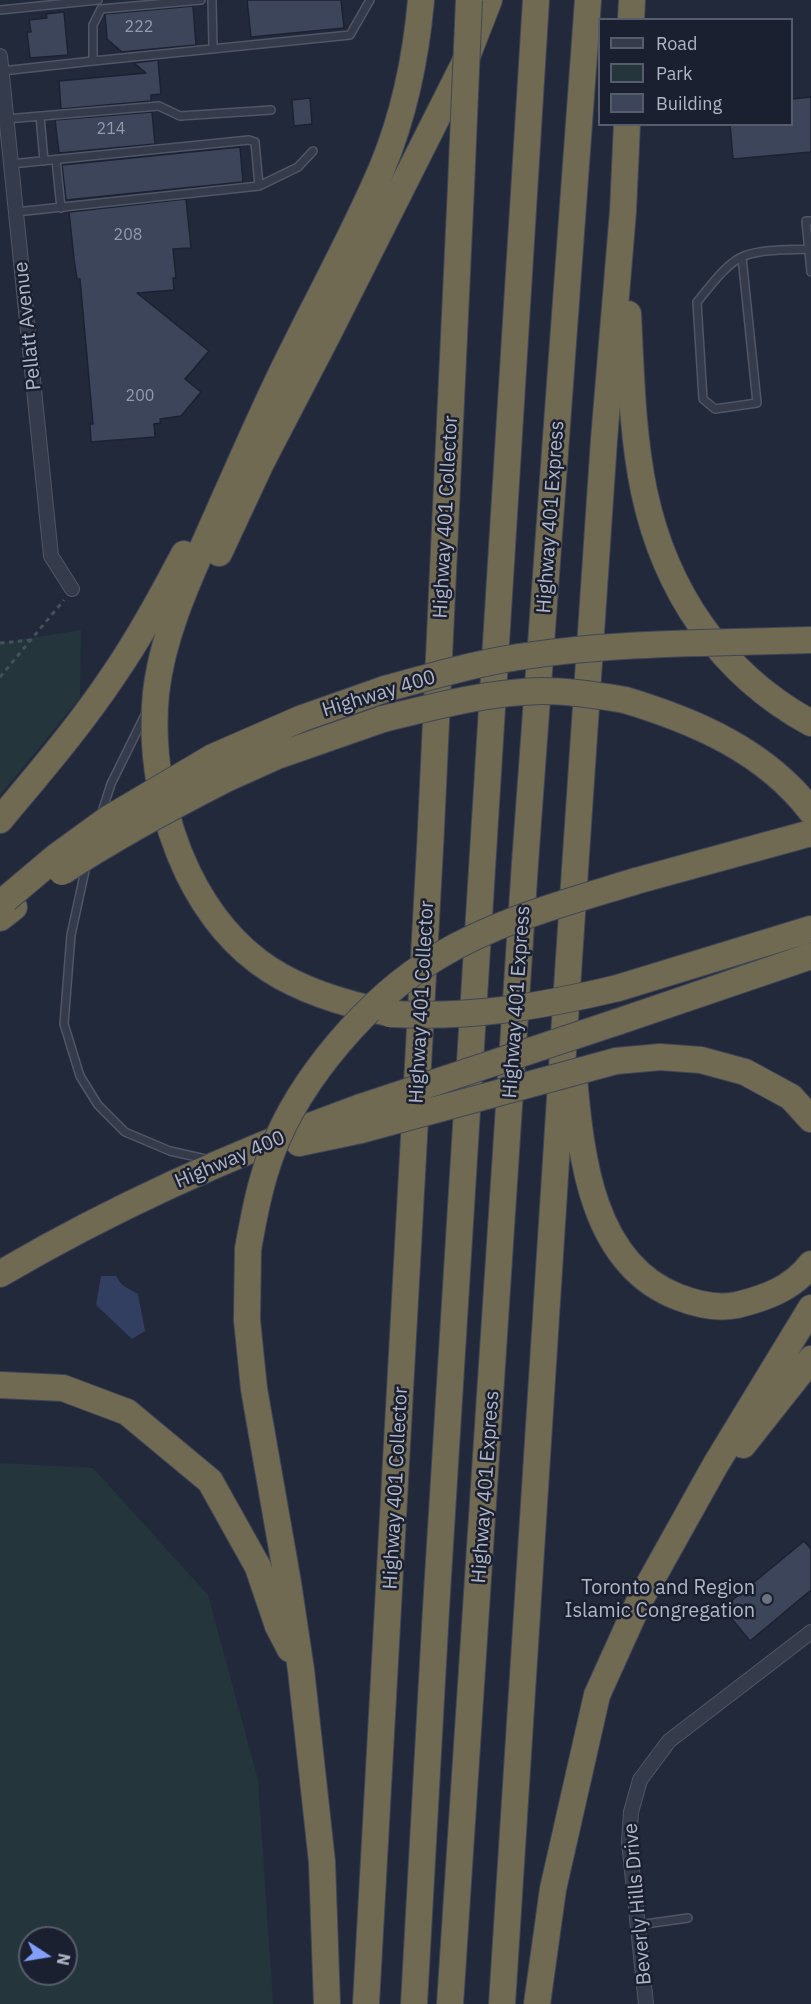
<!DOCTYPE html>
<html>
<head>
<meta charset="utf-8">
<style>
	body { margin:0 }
	#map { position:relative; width:811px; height:2004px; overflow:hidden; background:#22293b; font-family:"IBM Plex Sans",sans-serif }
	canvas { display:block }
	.legend { position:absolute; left:598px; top:18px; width:195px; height:108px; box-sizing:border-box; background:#1b2030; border:2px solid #575c6c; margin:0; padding:8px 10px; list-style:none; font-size:18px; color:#b0b6c7 }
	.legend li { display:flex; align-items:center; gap:12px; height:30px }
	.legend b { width:30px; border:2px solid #575c6c }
	.north { position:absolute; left:18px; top:1926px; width:60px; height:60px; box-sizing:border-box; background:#1b2030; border:2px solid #575c6c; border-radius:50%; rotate:102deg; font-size:16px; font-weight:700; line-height:24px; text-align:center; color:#b0b6c7 }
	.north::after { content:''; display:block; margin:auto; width:21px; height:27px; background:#839ffa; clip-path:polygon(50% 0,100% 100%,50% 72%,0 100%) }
</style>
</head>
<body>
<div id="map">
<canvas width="811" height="2004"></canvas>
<ul class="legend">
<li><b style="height:8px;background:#353b4b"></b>Road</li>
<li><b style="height:16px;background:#24363c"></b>Park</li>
<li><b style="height:16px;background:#3d455b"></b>Building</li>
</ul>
<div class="north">N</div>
</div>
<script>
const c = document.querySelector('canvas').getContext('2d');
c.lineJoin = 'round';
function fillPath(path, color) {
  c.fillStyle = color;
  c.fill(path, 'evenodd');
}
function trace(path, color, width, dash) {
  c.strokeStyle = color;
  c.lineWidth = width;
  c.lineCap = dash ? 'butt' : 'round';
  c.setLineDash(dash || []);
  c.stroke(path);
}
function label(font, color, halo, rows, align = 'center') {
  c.font = font + ' "IBM Plex Sans",sans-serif';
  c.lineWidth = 5;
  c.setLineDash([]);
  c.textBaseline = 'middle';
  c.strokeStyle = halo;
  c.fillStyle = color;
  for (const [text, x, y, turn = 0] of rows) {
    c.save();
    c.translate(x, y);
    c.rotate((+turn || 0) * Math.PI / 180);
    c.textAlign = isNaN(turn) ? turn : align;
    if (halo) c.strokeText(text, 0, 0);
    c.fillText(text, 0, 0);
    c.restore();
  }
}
const green = new Path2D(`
	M81 630 80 698 0 795V643Z
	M0 1463 93 1468 208 1595 258 1780 273 2004H0ZM30 1938H66V1974H30Z`);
const water = new Path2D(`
	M101 1276H116L122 1285 138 1294 145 1331 132 1339 96 1305Z`);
const building = new Path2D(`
	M247 0H341L344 28 251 37Z
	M193 6 196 45 122 52 107 39 105 14Z
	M64 12 68 55 30 58 27 32H31L29 20 47 18 46 14Z
	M158 60 161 94 151 95V101L61 109 59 81 146 73 134 63Z
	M811 97V152L733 159 730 124H792V99Z
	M310 98 312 124 294 126 292 100Z
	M152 112 155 144 59 153 55 120Z
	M240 147 243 182 66 200 62 165Z
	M186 199 191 248 173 249 176 278H173L174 290 137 293 209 351 185 379 201 392 181 416 160 419 161 423 154 424 155 437 91 442 90 424H93L80 279H77L74 259 69 212Z
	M804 1541 811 1549V1590L750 1641 723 1608Z`);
const path = new Path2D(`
	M0 643 31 640
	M0 677 64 600`);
const service = new Path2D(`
	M201 0 101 9 93 25V61L350 35 370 0
	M212 0 213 47
	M0 10 98 0
	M2 71 93 61
	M40 116 44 161
	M6 119 159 106 180 116 271 110
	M56 160 61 208
	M11 164 249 140 255 142 259 186 16 212
	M259 186 298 167 313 151
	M811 221H806L811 272
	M742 257 757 403 715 409 703 399 697 302C709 288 726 263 744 256 763 249 788 250 809 249
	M101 815 111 784 146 713
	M86 866 71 935 64 1024 80 1076 98 1105 125 1132 170 1151 210 1160
	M638 1925 688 1918`);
const minor = new Path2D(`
	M0 56 51 556 72 589
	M646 2004 629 1842 631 1812 640 1780 669 1741 811 1632`);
const motorway = new Path2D(`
	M631 20 632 0
	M628 314C631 373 632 433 644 491 665 591 721 674 811 723
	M219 553 261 463 327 336 464 64 489 0
	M774 641 811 640
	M625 700C695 721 765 751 811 811
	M213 757 300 719 385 689
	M226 779 277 756 383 719
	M0 820C39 773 79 727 113 676 140 637 162 596 184 554
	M636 881 811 833
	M0 918 14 907
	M618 988 811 929
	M389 1013C295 994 232 963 188 873 162 819 150 753 156 693 163 630 193 570 218 513 240 464 261 415 285 366 317 300 353 236 382 168 404 115 416 57 421 0
	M617 1022 811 956
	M616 1061 660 1057 701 1060 745 1072 791 1097 811 1119
	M574 1078C581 1157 592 1264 678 1297 696 1304 717 1309 737 1305 766 1298 793 1288 811 1264
	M299 1143 361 1130
	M248 1249 247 1320 254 1389 288 1583 301 1670 322 1862 327 2004
	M0 1274C114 1207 237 1152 361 1107
	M0 1385 63 1388 127 1412 210 1481 258 1567 278 1626 290 1649
	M743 1445 811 1359
	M366 2004C402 1398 435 793 461 187
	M414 2004 436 1609 536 0
	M450 2004 525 863 588 0
	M502 2004 568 973 604 440 623 211 627 124
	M537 2004 553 1889 597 1695 639 1602 716 1464 811 1308`);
const motorwayBridge = new Path2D(`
	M461 187 469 0
	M385 689C429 677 473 664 518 657 603 644 688 643 774 641
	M383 719C436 706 488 692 542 691 570 691 597 695 625 700
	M62 872C115 837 169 808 226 779
	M6 899 57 856 108 819 213 757
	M390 1014C473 1018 538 1007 618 988
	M361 1107 617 1022
	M361 1130 616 1061
	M248 1249C254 1216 260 1183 272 1152 300 1078 369 998 437 957 498 920 568 902 636 881`);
const markers = [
	[767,1599,6,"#6b7280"]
];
const numberNames = [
	["222",139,27],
	["214",111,129],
	["208",128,235],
	["200",140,396]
];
const streetNames = [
	["Pellatt Avenue",28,326,-96],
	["Highway 401 Collector",446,517,-87],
	["Highway 401 Express",551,517,-86],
	["Highway 400",379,694,-17],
	["Highway 401 Collector",422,1002,-87],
	["Highway 401 Express",517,1002,-86],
	["Highway 400",230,1160,-23],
	["Highway 401 Express",486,1487,-86],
	["Highway 401 Collector",396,1488,-87],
	["Beverly Hills Drive",638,1904,-95]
];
const poiNames = [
	["Toronto and Region",755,1588],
	["Islamic Congregation",755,1611]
];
fillPath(green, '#24363c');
fillPath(water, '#333f61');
fillPath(building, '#3d455b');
trace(building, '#1d2232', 1.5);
trace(service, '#505666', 10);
trace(minor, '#505666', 16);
trace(motorway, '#404656', 28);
trace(path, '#415359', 3, [4.5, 4.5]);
trace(service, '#353b4b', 7);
trace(minor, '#353b4b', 14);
trace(motorway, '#716a52', 26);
trace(motorwayBridge, '#404656', 28, []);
trace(motorwayBridge, '#716a52', 26);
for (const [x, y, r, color] of markers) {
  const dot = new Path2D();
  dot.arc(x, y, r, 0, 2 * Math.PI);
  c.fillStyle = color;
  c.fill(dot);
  trace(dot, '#1b2030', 2);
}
label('16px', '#939aac', null, numberNames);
label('20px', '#b0b6c7', '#1b2030', streetNames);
label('20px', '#b0b6c7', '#1b2030', poiNames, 'right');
</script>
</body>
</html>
